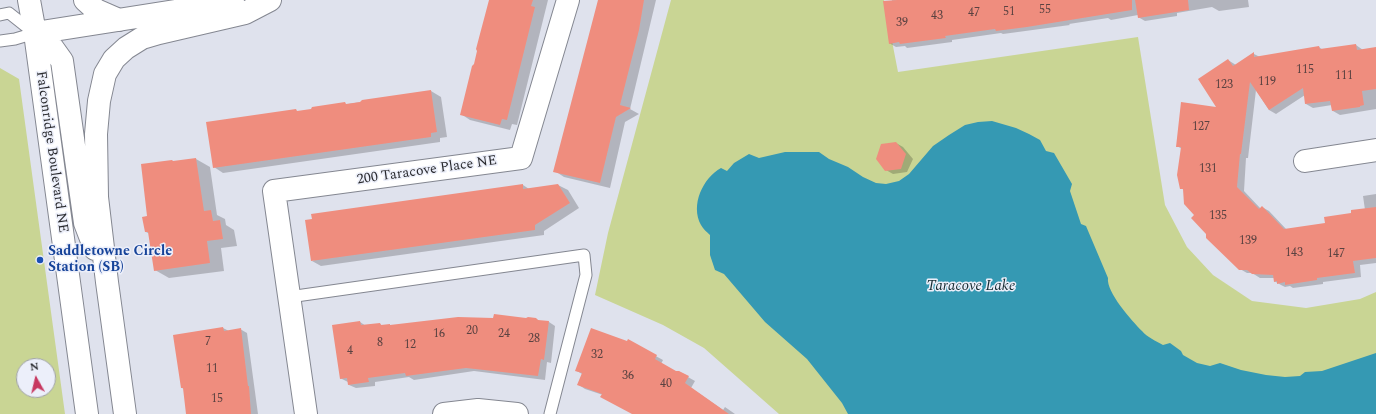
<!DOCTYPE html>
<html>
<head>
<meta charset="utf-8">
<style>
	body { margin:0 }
	#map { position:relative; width:1376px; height:414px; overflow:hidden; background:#dfe2ed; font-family:Spectral,serif }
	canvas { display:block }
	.north { position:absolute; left:16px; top:358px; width:40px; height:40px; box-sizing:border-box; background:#eceffa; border:1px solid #9ea0a8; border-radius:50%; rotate:352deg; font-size:11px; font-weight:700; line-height:16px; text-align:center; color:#28292d }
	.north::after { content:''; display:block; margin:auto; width:14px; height:18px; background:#c73860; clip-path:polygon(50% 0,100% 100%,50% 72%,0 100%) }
</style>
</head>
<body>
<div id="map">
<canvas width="1376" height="414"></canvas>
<div class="north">N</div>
</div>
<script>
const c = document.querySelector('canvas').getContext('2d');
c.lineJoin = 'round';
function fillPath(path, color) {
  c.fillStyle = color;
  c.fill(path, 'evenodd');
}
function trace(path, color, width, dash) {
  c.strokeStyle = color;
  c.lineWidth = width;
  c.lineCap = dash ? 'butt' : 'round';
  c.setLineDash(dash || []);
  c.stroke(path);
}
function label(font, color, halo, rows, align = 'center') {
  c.font = font + ' Spectral,serif';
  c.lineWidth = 3;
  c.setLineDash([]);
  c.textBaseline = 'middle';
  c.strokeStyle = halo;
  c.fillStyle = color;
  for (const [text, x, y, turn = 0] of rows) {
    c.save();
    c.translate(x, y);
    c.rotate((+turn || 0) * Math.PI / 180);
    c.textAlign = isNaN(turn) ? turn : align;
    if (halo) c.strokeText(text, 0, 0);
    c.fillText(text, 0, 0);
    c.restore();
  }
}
const green = new Path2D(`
	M671 0H884L898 72 1138 37 1165 205 1187 247 1213 275 1252 301 1306 308 1360 299 1376 292V414H779L704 348 663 325 595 295 608 233Z
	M0 68 19 79 65 414H0ZM24 366H48V390H24Z`);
const water = new Path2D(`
	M992 121 1016 128 1029 134 1040 140 1046 151 1054 153 1072 184 1070 191 1081 224 1086 226 1108 278C1106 292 1132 321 1142 331 1147 337 1156 341 1163 345L1170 343 1181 351 1183 355 1197 363 1210 366 1220 363 1241 370 1266 375 1285 377 1300 376 1305 372 1322 371 1376 353V414H848L842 403 807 359 765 322 724 274 715 270 710 255V235C707 232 703 229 701 225 690 205 703 178 721 168L727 171 734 163 749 154 759 158 785 152H819L829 159 848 167 863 177 876 183 886 184 899 181 909 174 933 146 949 135 965 125 978 122Z`);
const shadow = new Path2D(`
	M490 0H548L517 125 512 124 510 130 470 120 461 114 475 65Z
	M599 0H656L630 109 639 114 625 122 610 188 564 177 555 171Z
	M892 0H1251H1248L1249 7 1219 11 1212 7 1177 13V16L1145 21 1138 17V15L1111 20 1108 18 1069 24 1070 25 1003 34 1001 33 952 40V42L907 48 905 46 896 47 889 43Z
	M1356 45 1363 50 1376 48V109L1340 115 1333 111 1332 105 1313 108 1306 104 1305 95 1276 114 1269 110 1256 90 1248 158H1246L1244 191 1261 209 1262 207 1269 211 1287 230 1326 224 1365 210 1363 196 1376 194V263L1360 265 1361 277 1323 282V284L1293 288 1290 286 1285 287 1281 285 1274 281V278H1260L1252 273H1247L1240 269 1207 233 1196 215 1184 190 1181 188 1182 149 1177 146 1218 108 1228 60 1236 65 1254 54 1260 57 1319 47 1323 50Z
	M431 91 441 97 447 137 440 138V142L223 173 214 167 297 112Z
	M896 143 903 147 913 159 907 172 893 174 886 170Z
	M196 159 210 167 217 215 225 219 226 225 234 230 237 246 221 248 224 271 169 278 155 270 150 234 146 232 148 217 175 162Z
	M523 185 529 189 558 185 568 190 579 208 544 231V235L321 266 312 261Z
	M536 319 540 321 549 322 555 326 551 363 547 362 545 380 474 371 414 380 409 377 375 382V386L356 388 349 385 348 382 340 378 360 322 366 326 380 324 383 326H391Z
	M223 328 229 331 240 329 247 333 258 414H187L184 389 182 388Z
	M628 341 663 360 661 364 676 372H679L695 381 691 388 723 410 725 407 735 414H639L603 395 585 389 579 385 582 374 577 371Z`);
const building = new Path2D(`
	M489 0H533L531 6 535 7 507 120 502 119 500 125 460 115 472 66 474 64 477 51 476 49Z
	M598 0H644L639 30 620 105 631 108 616 117 600 183 553 172Z
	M897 0H1132V10L1027 27 996 31 995 29 945 36 946 38 900 44 899 42 889 44 883 1Z
	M1135 0H1188L1189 10 1138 18Z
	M1356 44 1357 50 1376 47V89L1362 91 1364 105 1360 106V107L1332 111 1330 101 1305 104 1303 88 1269 110 1250 82 1241 154H1240L1237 187 1259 209 1262 206 1284 229 1325 223 1324 217 1351 213V210L1376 207V258L1353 261 1355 273 1317 278V280L1285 285V282L1277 284V281L1274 282 1273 275 1252 274 1247 270H1239L1206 238V234L1191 218 1194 215 1184 204 1183 189H1180L1177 175 1181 147H1176L1181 102 1216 107 1198 79 1228 59 1233 66 1254 52V57L1319 46 1320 49Z
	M431 90 437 132 431 133V137L213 168 206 122 296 109 297 111 311 109 312 107 345 102 346 104 360 102 362 100Z
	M896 142 906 154 901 169 885 171 876 159 881 144Z
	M196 158 204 211 211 210 213 221 220 220 223 239 207 241 210 263 154 271 148 232H145L142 217 147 216 141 164 172 160 173 161Z
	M523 184V189L558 184 570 203 535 225V230L311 261 305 220 312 219 311 214Z
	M494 314 526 318 528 317 536 318 538 320 549 321 544 360 541 359 538 376 466 368 406 376 405 373 368 378 369 382 348 385 347 378 340 379 332 325 360 321 361 325 380 323 381 325 390 324V325L458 317 493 318Z
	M223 327 224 331 241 328 248 386H249L251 414H186L183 388H181L173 335Z
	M591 328 627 341 628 339 657 355 655 359 676 371H679L689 376 685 383 729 414H632L600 397 602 394 577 385 582 373 575 371Z`);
const service = new Path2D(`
	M0 15 9 13 33 32
	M0 41 15 39 35 33
	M289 297 584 255 586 275 550 414`);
const minor = new Path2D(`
	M1305 161 1376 150
	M306 414 274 191 521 158 568 0
	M444 414 478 410 517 414`);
const secondary = new Path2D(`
	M29 0 35 33 87 414
	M85 0 96 10 119 20
	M35 33 52 47 62 61 85 223 95 249
	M35 33 233 2
	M125 414 107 282 97 197 96 134 99 101 105 74 114 59 126 48 142 38 159 33 245 13 270 0`);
const markers = [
	[40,260,4,"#1a4fb4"]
];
const numberNames = [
	["55",1045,11],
	["51",1009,13],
	["47",974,14],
	["43",937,17],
	["39",902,24],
	["115",1305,71],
	["111",1344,77],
	["119",1267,83],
	["123",1224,86],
	["127",1201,128],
	["131",1208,170],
	["135",1218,217],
	["139",1248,242],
	["143",1294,254],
	["147",1336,255],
	["20",472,332],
	["16",439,335],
	["24",504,335],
	["28",534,340],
	["7",208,343],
	["8",380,344],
	["12",410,346],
	["4",350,352],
	["32",597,356],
	["11",212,370],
	["36",628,377],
	["40",666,385],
	["15",217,400]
];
const streetNames = [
	["Falconridge Boulevard NE",51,152,82],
	["200 Taracove Place NE",427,171,-8]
];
const transitNames = [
	["Saddletowne Circle",48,252],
	["Station (SB)",48,268]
];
const waterNames = [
	["Taracove Lake",971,287]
];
fillPath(green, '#c9d594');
fillPath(water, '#3599b3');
fillPath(shadow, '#0003');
fillPath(building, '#ef8d7e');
trace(service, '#848791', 13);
trace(minor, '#848791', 24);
trace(secondary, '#848791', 24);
trace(service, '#fff', 11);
trace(minor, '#fff', 22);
trace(secondary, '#fff', 22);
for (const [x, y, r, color] of markers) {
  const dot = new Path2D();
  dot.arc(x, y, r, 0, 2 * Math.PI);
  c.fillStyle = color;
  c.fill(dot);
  trace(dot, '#eceffa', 1.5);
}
label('12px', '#5a4241', null, numberNames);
label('14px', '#28292d', '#eceffa', streetNames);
label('bold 14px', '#164399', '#eceffa', transitNames, 'left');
label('italic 15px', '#172d34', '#eceffa', waterNames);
</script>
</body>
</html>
